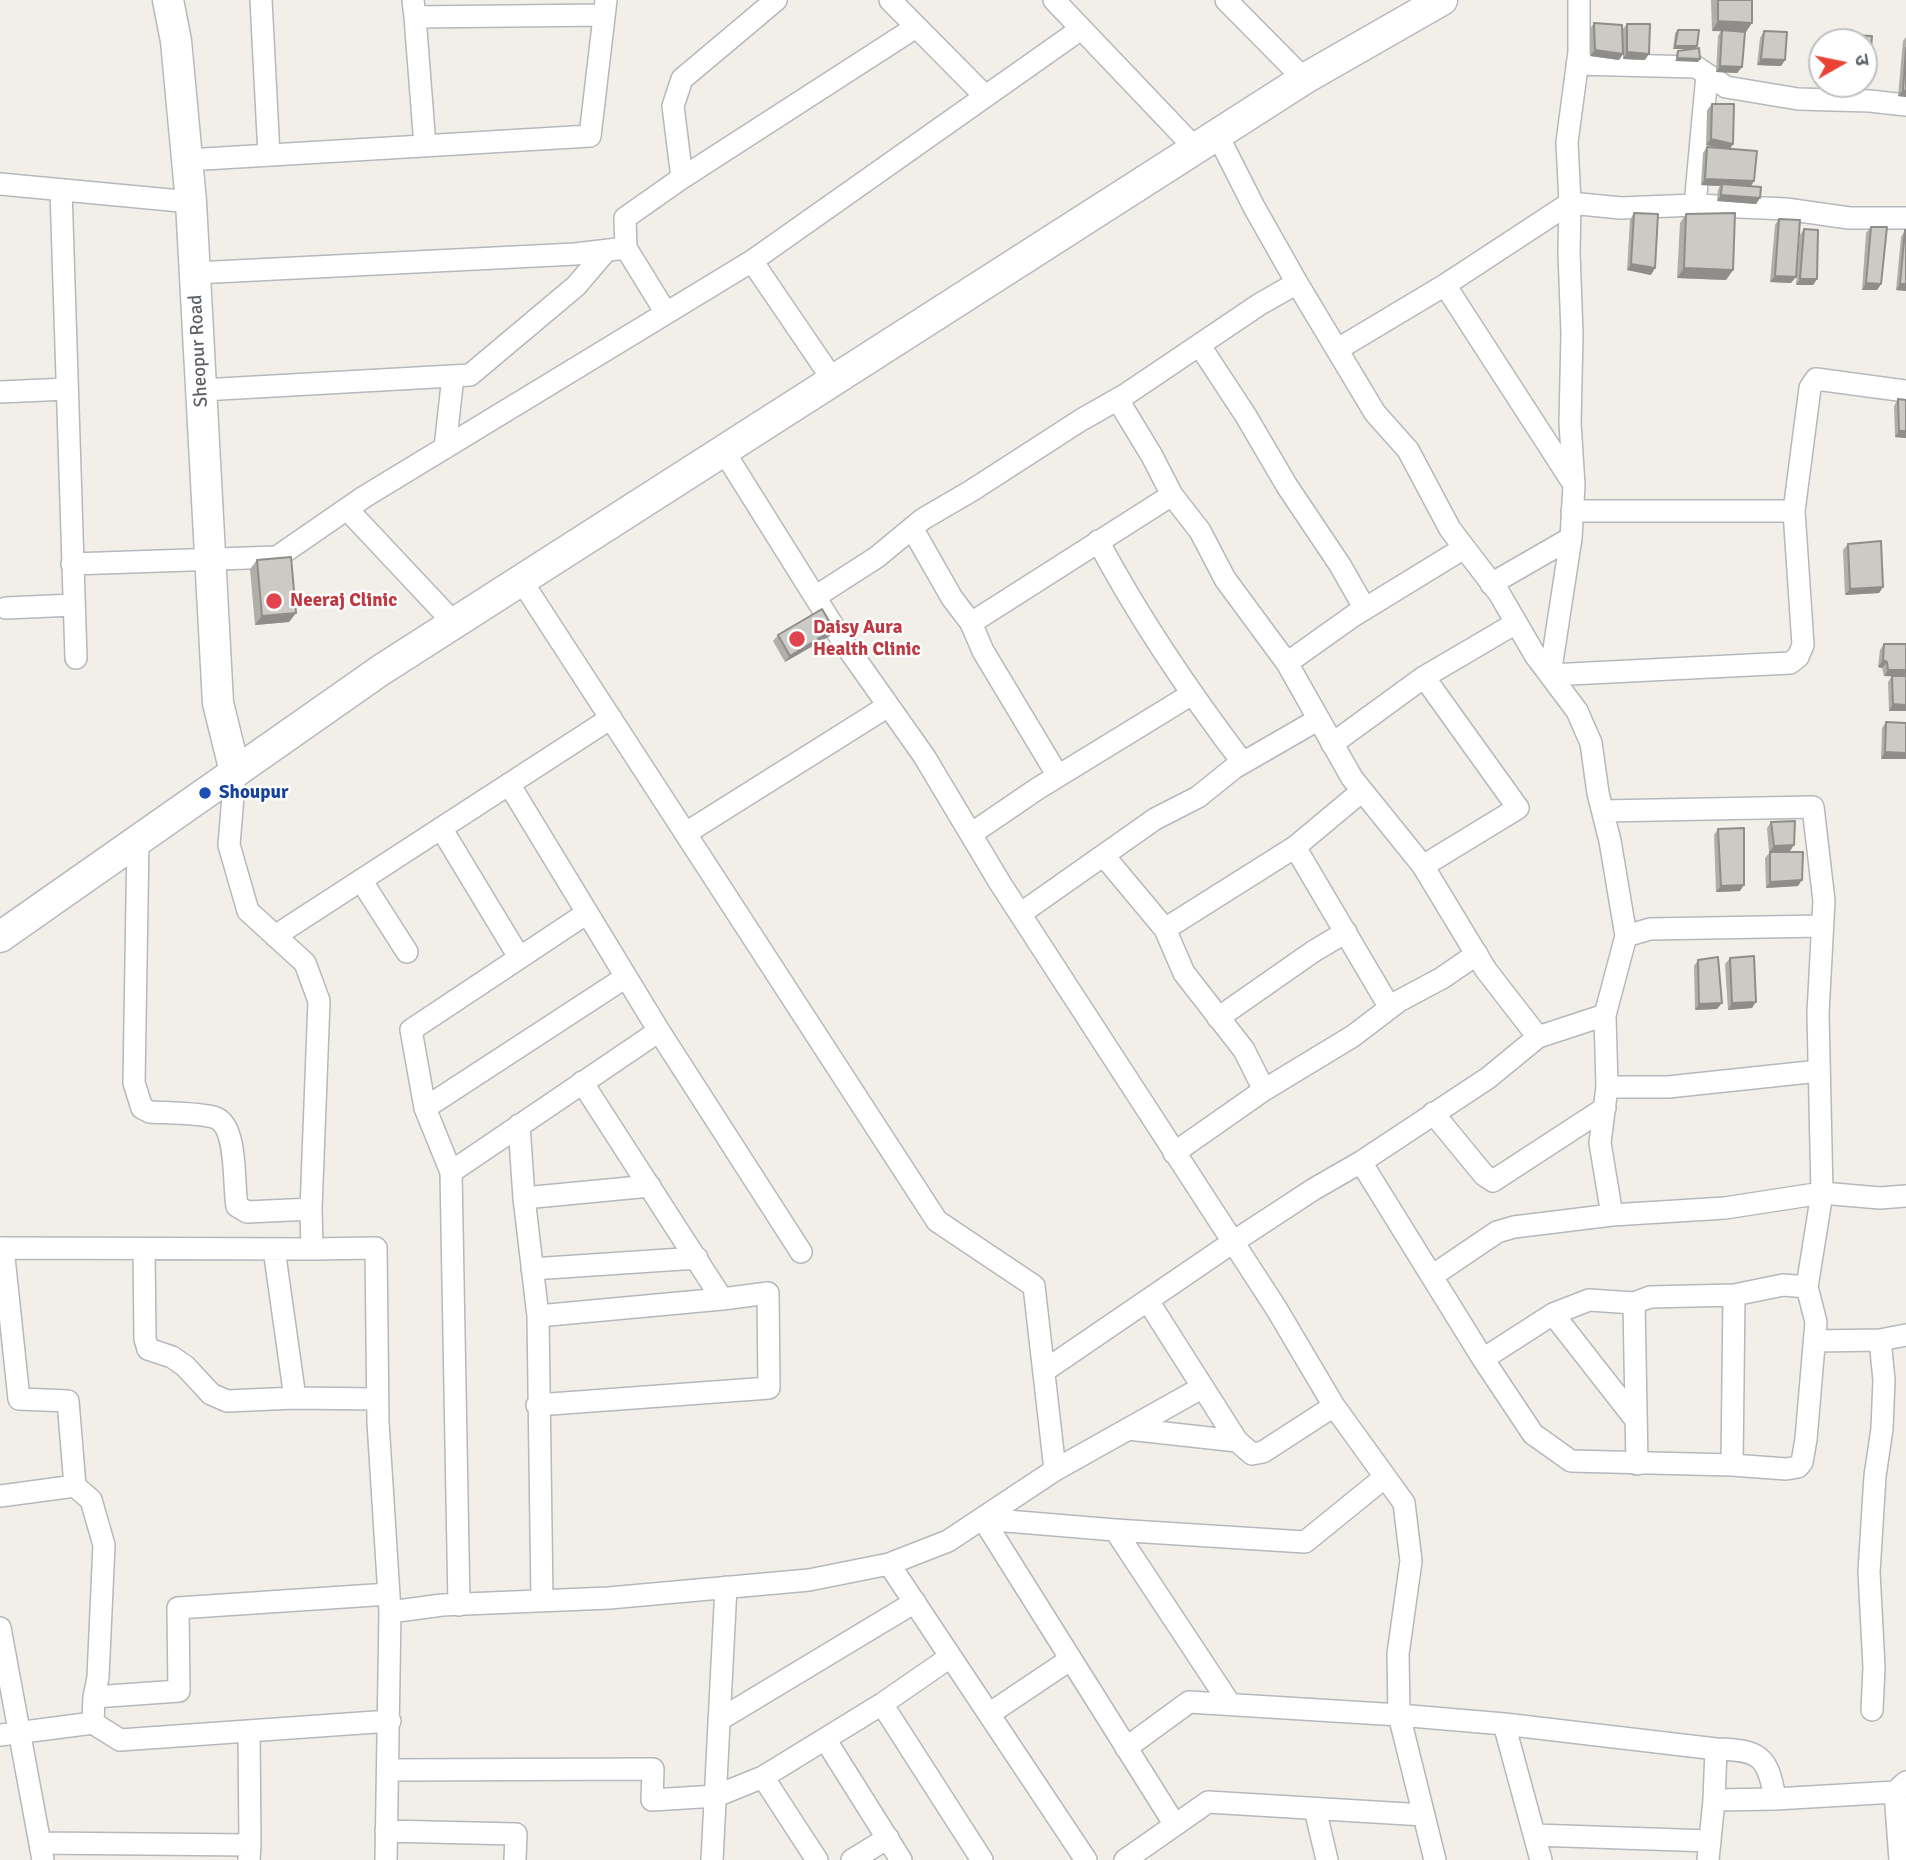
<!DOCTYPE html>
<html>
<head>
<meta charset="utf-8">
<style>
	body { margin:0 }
	#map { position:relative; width:1906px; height:1860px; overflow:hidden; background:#f1efe8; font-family:Signika,"Noto Sans Devanagari",sans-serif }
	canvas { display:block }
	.north { position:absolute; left:1808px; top:28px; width:70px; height:70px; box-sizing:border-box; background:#fff; border:2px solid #bfc1c3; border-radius:50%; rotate:81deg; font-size:19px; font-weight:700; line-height:28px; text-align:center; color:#5f6368 }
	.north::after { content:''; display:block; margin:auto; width:24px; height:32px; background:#ea4335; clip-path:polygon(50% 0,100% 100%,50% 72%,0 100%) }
</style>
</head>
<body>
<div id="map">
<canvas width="1906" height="1860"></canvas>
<div class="north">उ</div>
</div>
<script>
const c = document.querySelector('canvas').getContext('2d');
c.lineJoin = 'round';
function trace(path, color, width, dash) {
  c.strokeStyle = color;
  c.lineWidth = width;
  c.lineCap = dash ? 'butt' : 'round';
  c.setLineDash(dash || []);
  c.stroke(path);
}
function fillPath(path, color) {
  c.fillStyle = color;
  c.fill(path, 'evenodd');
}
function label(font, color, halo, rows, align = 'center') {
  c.font = font + ' Signika,sans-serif';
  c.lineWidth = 5;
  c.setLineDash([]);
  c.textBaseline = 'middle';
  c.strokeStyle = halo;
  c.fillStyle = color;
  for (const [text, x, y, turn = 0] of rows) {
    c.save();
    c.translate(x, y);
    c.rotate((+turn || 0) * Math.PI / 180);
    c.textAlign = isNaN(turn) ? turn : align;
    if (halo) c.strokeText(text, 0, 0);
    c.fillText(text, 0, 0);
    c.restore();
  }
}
const street = new Path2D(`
	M261 0 269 155
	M413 0 415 17 603 15
	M890 0 985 96
	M1054 0 1195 148
	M1226 0 1304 79
	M1579 0V52L1567 142 1570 203 1621 208 1695 205 1786 209 1849 218H1906
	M415 17 425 146
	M1577 64 1696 67 1726 87 1798 99 1870 101 1906 105
	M1217 134 1254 207 1297 283 1375 413 1408 450 1450 529 1499 593 1535 655 1577 711 1591 743 1598 793 1610 841 1626 936 1605 1015 1607 1087 1600 1143 1612 1215
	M187 160 590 136 606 0
	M682 178 673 106 682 79 776 0
	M0 184 191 202
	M61 190 76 658
	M1695 205 1707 75
	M626 248 625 218 679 180 916 27
	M752 261 833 380
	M195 273 575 254 626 248 666 313
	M1445 285 1573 483
	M1200 346 1246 416 1287 486 1340 565 1365 609
	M1338 349 1445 285 1570 203
	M202 390 470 375 576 286 605 252
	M0 392 67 389
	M1118 400 1152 456 1172 495 1200 531 1225 579 1287 663 1352 778 1423 866 1486 970 1538 1037
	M445 448 453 376
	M723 450 842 640 924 756 1000 883 1276 1308 1334 1406 1404 1503 1411 1561 1398 1654 1399 1715 1435 1860
	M347 509 454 623
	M1572 511H1794L1810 388 1816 379 1906 391
	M912 528 952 598 971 623 983 651 1058 776
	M1571 538 1550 675 1790 663 1798 657 1803 645 1794 511
	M1098 541C1140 620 1189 692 1243 763
	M72 564 277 557 364 497 752 261 1081 29
	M521 580 937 1221 1034 1286 1055 1470
	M1491 584 1571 538 1574 485 1570 423 1572 334 1569 252 1570 203
	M815 597 877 557 923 519 971 491 1081 420 1125 395 1260 304 1297 283
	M6 608 74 605
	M971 623 1172 495
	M1287 663 1353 616 1464 548
	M1332 744 1424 677 1516 623
	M235 772 229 845 248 911 305 963 319 1001 311 1209 312 1249 376 1248 378 1422 390 1612 386 1860
	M509 784 659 1031 801 1252
	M441 828 519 957
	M686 833 888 706
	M971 834 1037 789 1192 694
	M138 840 134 1083 142 1108 150 1112C166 1113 203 1113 216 1118 238 1127 233 1184 237 1206L247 1212 311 1209
	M1295 847 1390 1008
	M1104 856 1165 929 1184 973 1244 1050 1264 1090
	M1423 866 1518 808 1424 677
	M361 880 407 952
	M1020 914 1155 819 1198 797 1234 768 1319 719
	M1165 929 1295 847 1362 791
	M275 936 611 718
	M1626 936 1650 929 1822 926
	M1218 1018 1314 951 1346 932
	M582 1082 722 1299
	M1607 1087H1668L1819 1071
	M425 1108 626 977
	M1433 1113 1484 1175 1493 1181 1605 1108
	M519 1125 524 1198 538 1316 542 1600
	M1174 1153 1264 1090 1353 1036 1399 1001 1442 978 1477 954
	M1361 1162 1483 1359 1533 1434 1571 1461 1732 1465 1786 1469 1798 1467 1802 1462 1806 1439 1816 1322 1807 1287 1822 1193 1818 1013 1824 901 1813 807 1603 811
	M451 1172 659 1031
	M524 1198 650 1186
	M0 1248 312 1249
	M3 1248 19 1399 68 1401 75 1486
	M144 1249 145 1339 148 1349 172 1357 185 1366 211 1394 227 1401 295 1398
	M274 1249 295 1398 377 1399
	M532 1269 697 1258
	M1432 1276 1497 1232 1514 1227 1612 1215 1725 1208 1822 1193 1880 1198 1906 1196
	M1148 1301 1237 1441 1252 1454 1263 1452 1334 1406
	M1634 1303 1637 1464
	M1553 1314 1636 1420
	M1815 1341 1880 1340 1906 1335
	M1483 1359 1553 1314 1589 1300 1634 1303 1650 1297 1734 1295 1783 1285 1807 1287
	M1044 1371 1233 1242 1314 1189 1361 1162 1488 1078 1538 1037 1605 1015
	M537 1405 769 1388 768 1293 722 1299 538 1316
	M1128 1429 1237 1441
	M1732 1465 1734 1295
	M0 1496 75 1486 91 1500 104 1545 98 1677 94 1697 93 1723 0 1735
	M983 1519 1115 1530 1305 1542 1385 1477
	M983 1519 1175 1825
	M1115 1530 1230 1704
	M889 1564 1086 1860
	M459 1605 451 1172 425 1108 411 1030 587 913
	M390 1612 442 1605 609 1598 809 1580 889 1564 948 1541 1055 1470 1203 1387
	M0 1628 43 1860
	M94 1697 179 1691 178 1608 389 1594
	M882 1704 982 1860
	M1872 1710 1874 1667 1869 1572 1875 1476 1882 1429 1884 1380 1880 1340
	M989 1714 1071 1659
	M719 1720 915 1602
	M93 1723 120 1740 390 1721
	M1504 1724 1541 1860
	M249 1731 250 1845
	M825 1739 901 1860
	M1126 1748 1189 1702 1399 1715 1504 1724 1716 1749 1714 1800 1775 1799 1895 1792
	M1716 1749C1759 1750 1768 1755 1775 1799
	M389 1770 653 1769 652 1800 716 1796 763 1777 882 1704 950 1657
	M763 1777 817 1860
	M1315 1809 1327 1860
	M386 1831 516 1834 515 1860
	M1535 1835 1709 1841
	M40 1843 250 1845 249 1860
	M712 1860 726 1587
	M852 1860 888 1838
	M1125 1860 1208 1802 1424 1815
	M1708 1860 1714 1800
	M1900 1860 1895 1792 1906 1782`);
const secondary = new Path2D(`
	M168 0 176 41 191 202 218 703 235 772
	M0 937 381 670 1304 79 1442 0`);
const wall = new Path2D(`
	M1711 0H1752L1746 32H1745L1742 67 1737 73 1716 72 1718 36 1721 31H1712Z
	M1594 23 1622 30 1627 24 1645 60 1623 59V54L1619 60 1590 56V29Z
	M1678 30 1697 46 1695 49H1673L1675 33Z
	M1764 31 1785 60 1781 66 1757 65 1760 38Z
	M1906 37V97L1898 96 1903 41Z
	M1712 104 1733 144 1730 149 1751 186 1760 198 1756 204 1717 201 1718 190 1720 186 1701 185 1703 153 1707 147H1717L1706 145 1707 110Z
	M1634 213 1651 275 1627 270 1630 220Z
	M1686 214 1733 270 1726 280 1677 278 1680 223Z
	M1779 219 1791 283 1770 282 1775 225Z
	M1871 227 1881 284 1877 290H1862L1866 233Z
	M1804 229 1817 279 1813 285H1796L1800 235Z
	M1905 230 1906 291 1896 290 1901 237Z
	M1898 399 1906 438 1895 437 1894 406Z
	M1848 544 1883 587 1879 593 1845 595 1843 550Z
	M257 560 296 613 289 622 255 625 250 569Z
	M778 635 830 636 785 662 773 641Z
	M1884 644H1906V711H1889L1888 682 1892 676H1884L1882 668 1878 667 1880 650Z
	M1886 722 1906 723 1881 759 1882 728Z
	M1771 822 1790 851 1769 852 1767 828Z
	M1718 829 1740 891 1716 892 1714 835Z
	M1770 852 1798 886 1766 888 1765 858Z
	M1730 958 1752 1008 1728 1010 1725 964Z
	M1698 960 1717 1009 1695 1010 1694 966Z`);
const shadedWall = new Path2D(`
	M1718 21 1752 23 1746 32 1712 31Z
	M1675 46H1697L1695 49H1673Z
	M1595 50 1623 54 1619 60 1590 56Z
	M1627 52 1649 54 1645 60 1623 59Z
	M1677 58 1700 59 1698 62 1675 61Z
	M1761 59 1785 60 1781 66 1757 65Z
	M1720 66 1742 67 1737 73 1716 72Z
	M1841 84H1868L1864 90 1837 88Z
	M1903 90 1906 91V97L1898 96Z
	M1711 139 1733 144 1729 150 1706 145Z
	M1705 179 1754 181 1750 188 1722 184 1720 186 1701 185Z
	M1721 195 1760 198 1756 204 1717 201Z
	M1631 264 1655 268 1651 275 1627 270Z
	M1684 268 1733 270 1726 280 1677 278Z
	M1775 276 1796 277 1791 283 1770 282Z
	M1800 279H1817L1813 285H1796Z
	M1866 283 1881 284 1877 290H1862Z
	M1900 284H1906V291L1896 290Z
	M1899 431H1906V438L1895 437Z
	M1883 587 1879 593 1845 595 1850 589Z
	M296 613 289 622 255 625 262 616Z
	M834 629 830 636 785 662 790 656Z
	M1883 660 1887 662 1882 668 1878 667Z
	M1888 670H1906V677L1884 676Z
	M1893 704 1906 705V711H1889Z
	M1885 752 1906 753V759H1881Z
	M1794 845 1790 851 1769 852 1774 846Z
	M1802 880 1798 886 1766 888 1770 882Z
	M1744 885 1740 891 1716 892 1721 886Z
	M1756 1002 1752 1008 1728 1010 1732 1003Z
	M1722 1003 1717 1009 1695 1010 1699 1004Z`);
const building = new Path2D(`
	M1718 0H1752V23L1718 21Z
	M1594 23 1622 25 1623 54 1595 50Z
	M1627 24H1650L1649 54 1627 52Z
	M1678 30H1699L1697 46H1675Z
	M1722 30 1745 32 1742 67 1720 66Z
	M1764 31 1787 32 1785 60 1761 59Z
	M1848 35 1872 36 1868 84 1864 83V42H1847Z
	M1699 48 1700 59 1677 58 1678 51Z
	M1906 48V91L1903 90Z
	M1712 104H1734L1733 144 1711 139Z
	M1707 147 1757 151 1754 181 1705 179Z
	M1722 184 1761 187 1760 198 1721 195Z
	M1634 213 1658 214 1655 268 1631 264Z
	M1735 213 1733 270 1684 268 1686 214Z
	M1779 219 1800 220 1796 277 1775 276Z
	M1871 227H1887L1881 284 1866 283Z
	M1804 229 1818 230 1817 279H1800Z
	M1905 230H1906V284H1900Z
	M1898 399 1906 400V431H1899Z
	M1881 541 1883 587 1850 589 1848 544Z
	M291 557 296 613 262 616 257 560Z
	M822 609 834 629 790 656 778 635Z
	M1884 644H1906V670H1888L1887 662 1883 660Z
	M1892 676H1906V705L1893 704Z
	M1886 722 1906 723V753L1885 752Z
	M1795 821 1794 845 1774 846 1771 822Z
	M1744 828V885L1721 886 1718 829Z
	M1770 852H1803L1802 880 1770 882Z
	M1754 956 1756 1002 1732 1003 1730 958Z
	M1718 957 1722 1003 1699 1004 1698 960Z`);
const markers = [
	[274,601,9,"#e0444e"],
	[797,639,9,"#e0444e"],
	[205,793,7,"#1a4fb4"]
];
const streetNames = [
	["Sheopur Road",199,351,-93]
];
const healthNames = [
	["Neeraj Clinic",290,601],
	["Daisy Aura",813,628],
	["Health Clinic",813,650]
];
const transitNames = [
	["Shoupur",219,793]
];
trace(street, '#b5b8bc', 24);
trace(secondary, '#b6babf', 33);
trace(street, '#fff', 21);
trace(secondary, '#fff', 30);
fillPath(wall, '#afaea9');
fillPath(shadedWall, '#8f8d8a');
fillPath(building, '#cccac5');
trace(building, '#8f8d8a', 2);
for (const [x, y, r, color] of markers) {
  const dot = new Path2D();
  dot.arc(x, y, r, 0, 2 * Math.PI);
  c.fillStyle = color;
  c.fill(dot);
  trace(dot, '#fff', 2.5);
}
label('19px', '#5f6368', '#fff', streetNames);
label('bold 19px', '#be3a42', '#fff', healthNames, 'left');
label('bold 19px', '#164399', '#fff', transitNames, 'left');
</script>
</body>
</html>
